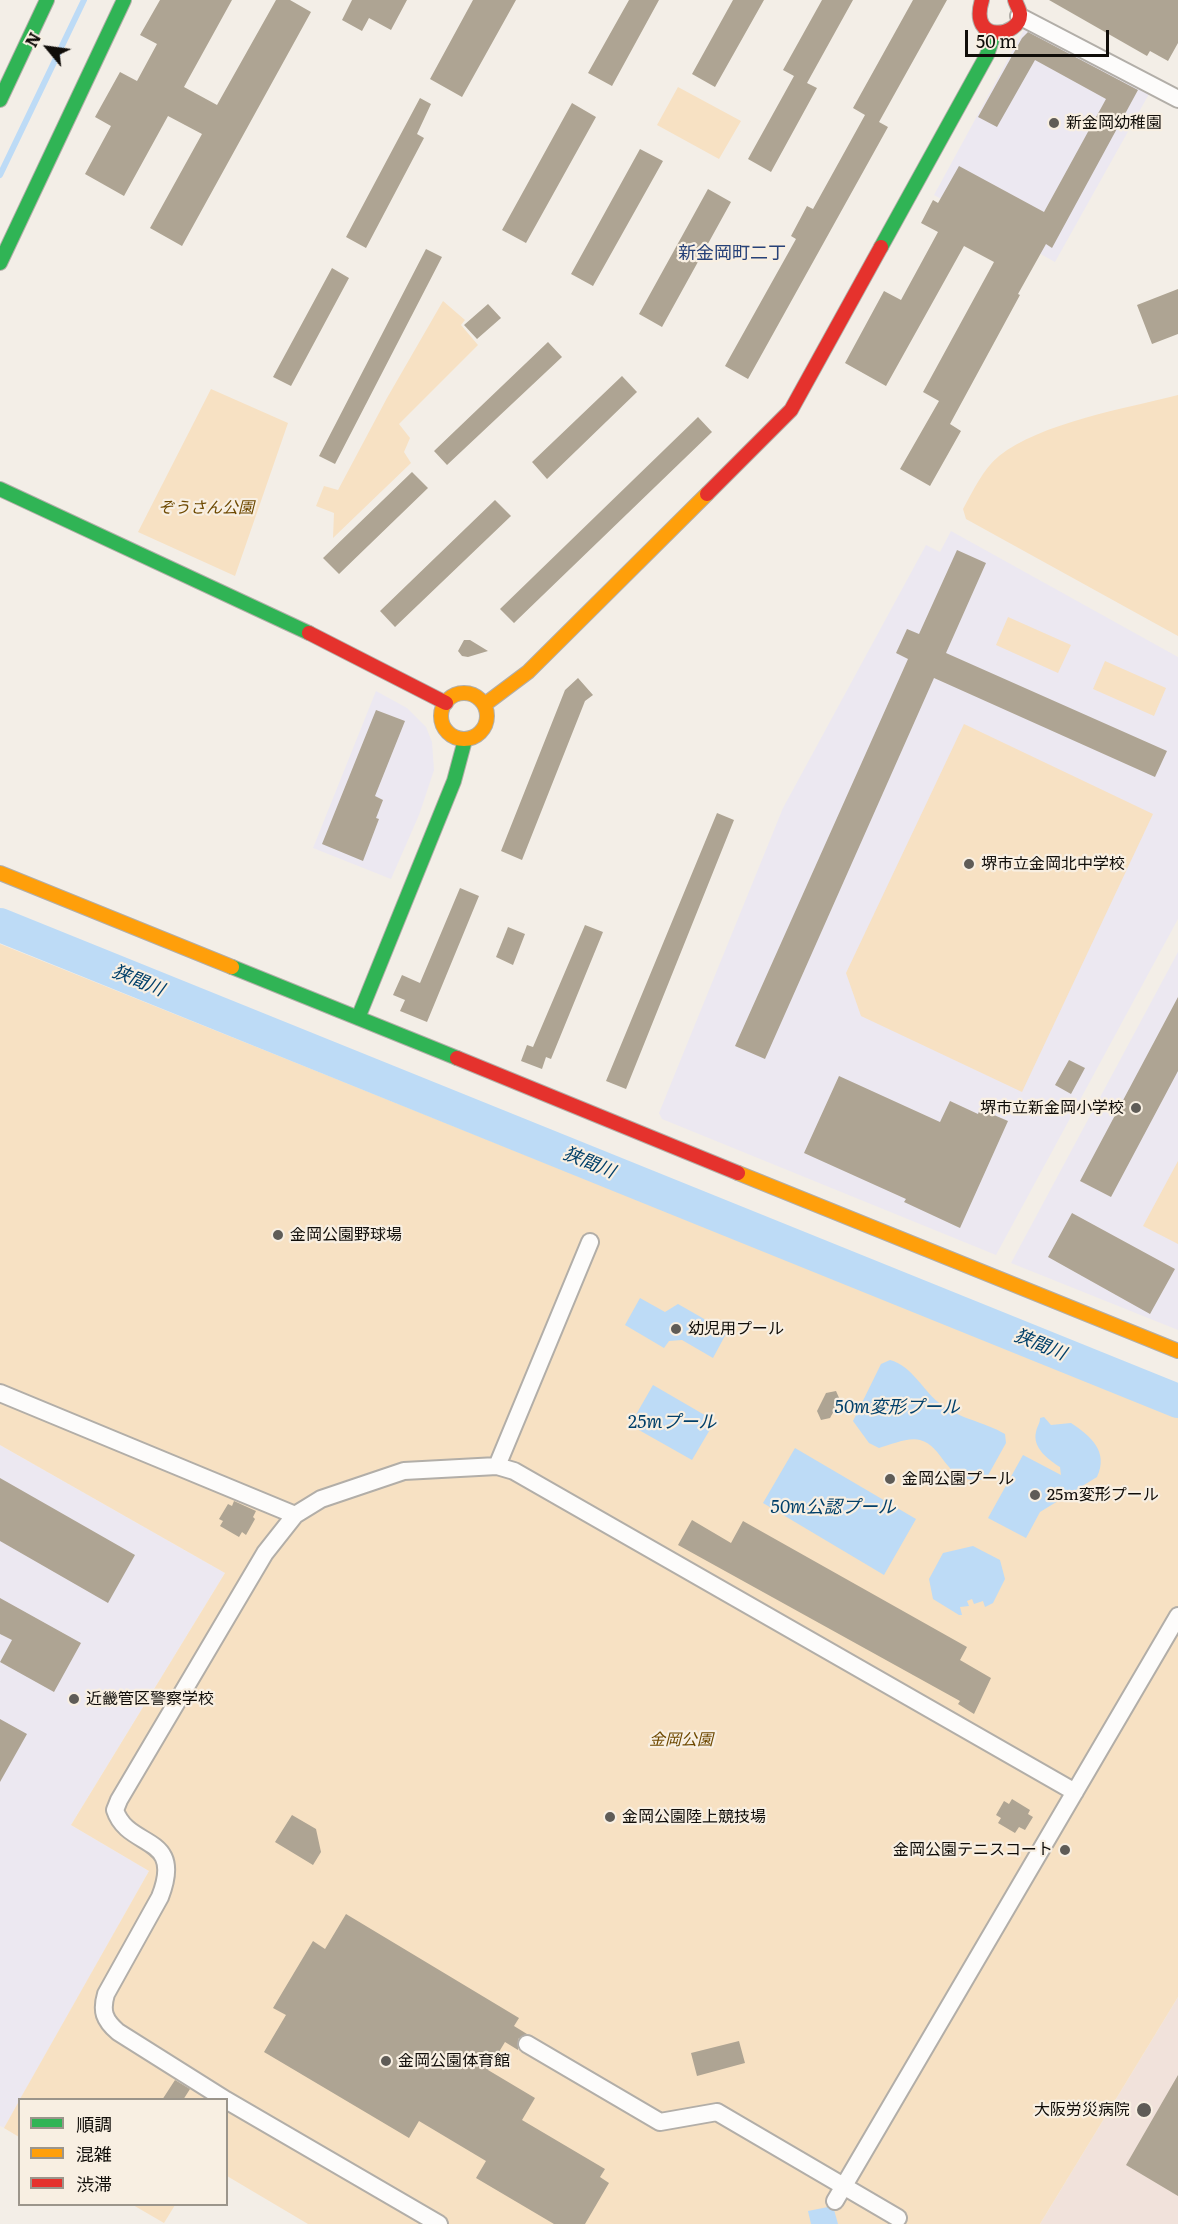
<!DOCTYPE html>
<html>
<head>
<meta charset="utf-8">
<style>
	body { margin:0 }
	#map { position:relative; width:1178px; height:2224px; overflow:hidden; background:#f3eee7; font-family:Literata,"Noto Sans JP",serif }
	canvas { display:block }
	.legend { position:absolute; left:18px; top:2098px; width:210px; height:108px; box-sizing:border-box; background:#f8efe2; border:2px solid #9b958b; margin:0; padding:8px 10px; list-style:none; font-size:18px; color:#100d09 }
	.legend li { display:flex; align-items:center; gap:12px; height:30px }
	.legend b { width:30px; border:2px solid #9b958b }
	.north { position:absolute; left:18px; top:18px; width:60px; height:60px; -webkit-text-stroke:4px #f8efe2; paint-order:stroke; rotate:299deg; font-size:16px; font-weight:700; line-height:24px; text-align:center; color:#100d09 }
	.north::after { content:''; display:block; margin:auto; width:21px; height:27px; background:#100d09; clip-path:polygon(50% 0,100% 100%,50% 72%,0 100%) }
	.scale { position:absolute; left:965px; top:30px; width:144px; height:27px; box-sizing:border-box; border:3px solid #100d09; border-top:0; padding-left:8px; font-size:18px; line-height:21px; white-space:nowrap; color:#100d09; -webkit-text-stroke:4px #f8efe2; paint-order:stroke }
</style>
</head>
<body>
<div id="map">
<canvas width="1178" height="2224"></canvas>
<ul class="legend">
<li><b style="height:8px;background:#30b455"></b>順調</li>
<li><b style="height:8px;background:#ff9f0a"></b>混雑</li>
<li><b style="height:8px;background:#e5322d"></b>渋滞</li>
</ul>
<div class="north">N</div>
<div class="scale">50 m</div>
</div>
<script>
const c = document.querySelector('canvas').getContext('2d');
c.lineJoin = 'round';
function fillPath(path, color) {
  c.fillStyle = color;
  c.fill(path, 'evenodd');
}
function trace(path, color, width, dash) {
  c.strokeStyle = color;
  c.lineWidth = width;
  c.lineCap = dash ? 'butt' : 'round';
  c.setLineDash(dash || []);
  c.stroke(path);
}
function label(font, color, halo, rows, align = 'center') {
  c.font = font + ' Literata,"Noto Sans JP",serif';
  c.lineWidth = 4.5;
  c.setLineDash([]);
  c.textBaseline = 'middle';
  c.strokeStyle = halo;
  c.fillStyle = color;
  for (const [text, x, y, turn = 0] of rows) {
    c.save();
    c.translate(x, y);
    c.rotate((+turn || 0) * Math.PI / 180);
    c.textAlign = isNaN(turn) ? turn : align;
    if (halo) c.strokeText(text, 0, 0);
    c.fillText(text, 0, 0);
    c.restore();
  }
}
const education = new Path2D(`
	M1026 26 1149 94 1055 262 934 195Z
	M951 531 1178 657V919L996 1255 662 1119 659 1113 783 808 926 545 940 552Z
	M376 691 407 708 426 727 432 742 434 770 419 815 391 879 313 848Z
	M1178 952V1330L1011 1263Z
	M0 1445 225 1573 71 1825 149 1871 4 2128 0 2126Z`);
const medical = new Path2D(`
	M1178 1997V2224H1040Z`);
const green = new Path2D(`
	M678 87 741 121 719 159 657 125Z
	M443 301 465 320 461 325 478 345 399 424 410 438 404 452 411 463 333 538 334 513 316 506 324 486 338 490 387 398Z
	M211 389 288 423 235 576 138 532Z
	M1178 395V636L966 519 963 509C973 491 983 469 999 456 1040 423 1127 408 1178 395Z
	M1008 617 1071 645 1058 673 996 645Z
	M1105 661 1166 688 1154 716 1093 689Z
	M964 724 1153 814 1022 1092 861 1016 846 973Z
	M0 944 1178 1417V1997L1040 2224H308L227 2176 226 2100 20 2099 149 1871 71 1825 225 1573 0 1445Z
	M1178 1161V1244L1143 1226Z
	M19 2101V2137L4 2128Z
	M133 2205H175L164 2223Z`);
const water = new Path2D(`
	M640 1298 665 1312 678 1304 727 1332 713 1358 682 1340 669 1341 664 1348 625 1325Z
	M890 1360C912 1366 922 1389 938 1402 958 1419 983 1421 1005 1434L1006 1443 986 1479C945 1487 946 1447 920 1440 908 1437 890 1445 879 1448L869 1443 853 1421 881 1364Z
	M653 1385 715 1421 692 1460 630 1425Z
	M1044 1417 1051 1425 1071 1423C1091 1436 1109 1452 1097 1477L1040 1512 1026 1538 988 1518 1023 1455 1061 1475 1060 1467C1049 1460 1032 1448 1036 1432 1037 1426 1040 1424 1040 1418Z
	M795 1448 916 1519 884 1575 763 1503Z
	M973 1546 1000 1560 1005 1579 993 1603 985 1607 983 1601 974 1604 972 1599 967 1601 969 1606 960 1607 962 1615H959L933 1599 929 1579 943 1553Z
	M833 2206 838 2224H811L808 2211Z`);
const stream = new Path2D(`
	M0 175 84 0`);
const river = new Path2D(`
	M0 925 1178 1401`);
const building = new Path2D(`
	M160 0H232L184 87 217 105 276 0H290L311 12 182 246 150 228 202 134 168 116 124 196 85 174 111 126 95 117 120 72 137 81 157 44 140 35Z
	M352 0H407L391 30 369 18 362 31 342 20Z
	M473 0H516L462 97 430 79Z
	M629 0H659L612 86 588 73Z
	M733 0H764L715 87 692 74Z
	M822 0H853L807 83 817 88 771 172 748 159 794 76 783 70Z
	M913 0H947L879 122 888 127 748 379 725 366 796 239 791 236 807 206 813 209 865 115 853 108Z
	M1049 0H1178V43L1168 61 1150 51 1147 56Z
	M1028 32 1138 90 1052 248 1046 244 1018 294 1020 295 950 424 961 431 930 486 900 469 939 401 923 392 994 262 964 246 886 386 845 363 884 291 901 300 938 232 921 223 933 200 938 203 959 166 1044 212 1106 99 1035 60 997 127 978 117 1022 38Z
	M420 98 431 104 417 134 424 138 366 248 346 237Z
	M572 103 596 117 526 243 502 230Z
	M640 149 663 161 593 286 571 274Z
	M708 189 731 202 662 327 639 314Z
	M426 249 442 257 335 464 319 456Z
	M332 268 349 278 291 386 273 377Z
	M1178 289V334L1152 344 1137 305Z
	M488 304 501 318 477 339 464 325Z
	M548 342 562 357 447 465 434 451Z
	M622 376 637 392 547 479 532 462Z
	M698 417 712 432 514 623 500 609Z
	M412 472 428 488 339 574 323 558Z
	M495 500 511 516 395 627 380 611Z
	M957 550 986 563 946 653 1167 751 1155 777 934 678 765 1059 735 1046 908 659 896 653 907 629 919 634Z
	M464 640H470L488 651 468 657 462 656 458 651Z
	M578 678 593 695 585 701 522 860 501 851 565 690Z
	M376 710 405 721 375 796 383 800 376 818 379 819 363 861 322 844Z
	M717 813 734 820 626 1089 606 1081Z
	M460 888 479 896 427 1022 400 1011 405 1000 393 995 402 975 420 983Z
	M585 925 603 932 551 1059 546 1057 542 1069 521 1061 527 1045 533 1047Z
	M508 927 525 934 513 965 496 957Z
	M1178 997V1071L1111 1197 1080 1181Z
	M1069 1060 1085 1068 1071 1094 1055 1085Z
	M839 1076 940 1122 950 1101 978 1114 980 1109 1008 1121 960 1228 904 1202 906 1199 804 1153Z
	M1072 1213 1175 1269 1150 1314 1048 1257Z
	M836 1391 840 1400 830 1418 821 1420 817 1411 826 1393Z
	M0 1478 135 1555 108 1603 0 1541Z
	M234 1501 256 1511 253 1517 255 1519 246 1535 242 1532 239 1537 220 1526 223 1521 219 1519 228 1504 232 1506Z
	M692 1520 731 1543 743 1521 967 1647 960 1660 991 1678 974 1714 958 1704 960 1701 678 1545Z
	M0 1598 81 1643 54 1692 0 1662 12 1640 0 1634Z
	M0 1719 27 1734 0 1782Z
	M1012 1799 1030 1810 1028 1814 1033 1817 1025 1830 1019 1827 1015 1833 998 1823 1001 1818 996 1815 1004 1801 1009 1804Z
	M292 1815 316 1829 321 1852 313 1865 275 1842Z
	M346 1914 519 2018 514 2026 527 2034 518 2039V2050L505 2042 488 2070 535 2098 522 2120 605 2169 600 2177 609 2183 585 2224H554L476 2178 486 2161 419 2121 409 2138 264 2052 286 2015 273 2008 313 1941 325 1949Z
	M739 2041 745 2063 697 2076 691 2053Z
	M1178 2075V2196L1126 2165Z
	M175 2080 190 2089 183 2100H162Z`);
const street = new Path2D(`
	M1019 16 1178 99
	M0 1393 295 1515
	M497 1466 590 1242
	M527 2044 660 2122 717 2112 898 2218
	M226 2100 118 2032C104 2020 101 2011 106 1994L160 1897C185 1833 128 1850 115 1810L119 1800 265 1553 295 1515 321 1499 404 1471 497 1466 514 1471 1075 1792
	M226 2100 439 2224
	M835 2201 1178 1616`);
const fast = new Path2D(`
	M0 100 47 0
	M881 247 987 55 994 34
	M0 263 124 0
	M0 489 309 633
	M232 967 457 1058
	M358 1018 454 781 465 740`);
const slow = new Path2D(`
	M441 716a23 23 0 1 1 46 0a23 23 0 1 1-46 0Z
	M484 705 528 672 707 494
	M0 873 232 967
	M738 1173 1178 1351`);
const jam = new Path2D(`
	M982 0C968 45 1021 37 1020 14 1020 10 1016 4 1015 0
	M707 494 791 410 881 247
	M309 633 446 703
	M457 1058 738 1173`);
const markers = [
	[1054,123,6,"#5f5c57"],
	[969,864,6,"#5f5c57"],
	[1136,1108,6,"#5f5c57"],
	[278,1235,6,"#5f5c57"],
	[676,1329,6,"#5f5c57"],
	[890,1479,6,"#5f5c57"],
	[1035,1495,6,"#5f5c57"],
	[74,1699,6,"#5f5c57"],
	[610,1817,6,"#5f5c57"],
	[1065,1850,6,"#5f5c57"],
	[386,2061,6,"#5f5c57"],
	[1144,2110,8,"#5f5c57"]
];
const poiNames = [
	["新金岡幼稚園",1066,123],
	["堺市立金岡北中学校",981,864],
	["堺市立新金岡小学校",1124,1108,"right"],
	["金岡公園野球場",290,1235],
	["幼児用プール",688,1329],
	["金岡公園プール",902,1479],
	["25m変形プール",1047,1495],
	["近畿管区警察学校",86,1699],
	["金岡公園陸上競技場",622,1817],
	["金岡公園テニスコート",1053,1850,"right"],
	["金岡公園体育館",398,2061],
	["大阪労災病院",1130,2110,"right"]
];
const parkNames = [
	["ぞうさん公園",206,508],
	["金岡公園",681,1740]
];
const neighbourhoodNames = [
	["新金岡町二丁",732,254]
];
const waterNames = [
	["狭間川",138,981,22],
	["狭間川",589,1163,22],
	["狭間川",1040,1345,22],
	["50m変形プール",897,1408],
	["25mプール",672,1423],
	["50m公認プール",833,1508]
];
fillPath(education, '#ece8f1');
fillPath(medical, '#f1e2db');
fillPath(green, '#f7e1c3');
fillPath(water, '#bddbf6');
trace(stream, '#bddbf6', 6);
trace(river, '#bddbf6', 34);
fillPath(building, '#aea493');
trace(street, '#b2aea8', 20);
trace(fast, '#b2aea8', 16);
trace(slow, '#b2aea8', 16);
trace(jam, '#b2aea8', 16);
trace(street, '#fdfcfb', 16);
trace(fast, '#30b455', 14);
trace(slow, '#ff9f0a', 14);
trace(jam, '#e5322d', 14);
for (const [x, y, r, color] of markers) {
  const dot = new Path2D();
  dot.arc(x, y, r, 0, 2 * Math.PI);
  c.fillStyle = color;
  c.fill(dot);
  trace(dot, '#f8efe2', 2);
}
label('16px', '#100d09', '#f8efe2', poiNames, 'left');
label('italic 16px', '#6e4900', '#f8efe2', parkNames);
label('18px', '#264178', '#f8efe2', neighbourhoodNames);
label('italic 18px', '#02406a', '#f8efe2', waterNames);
</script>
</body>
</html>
